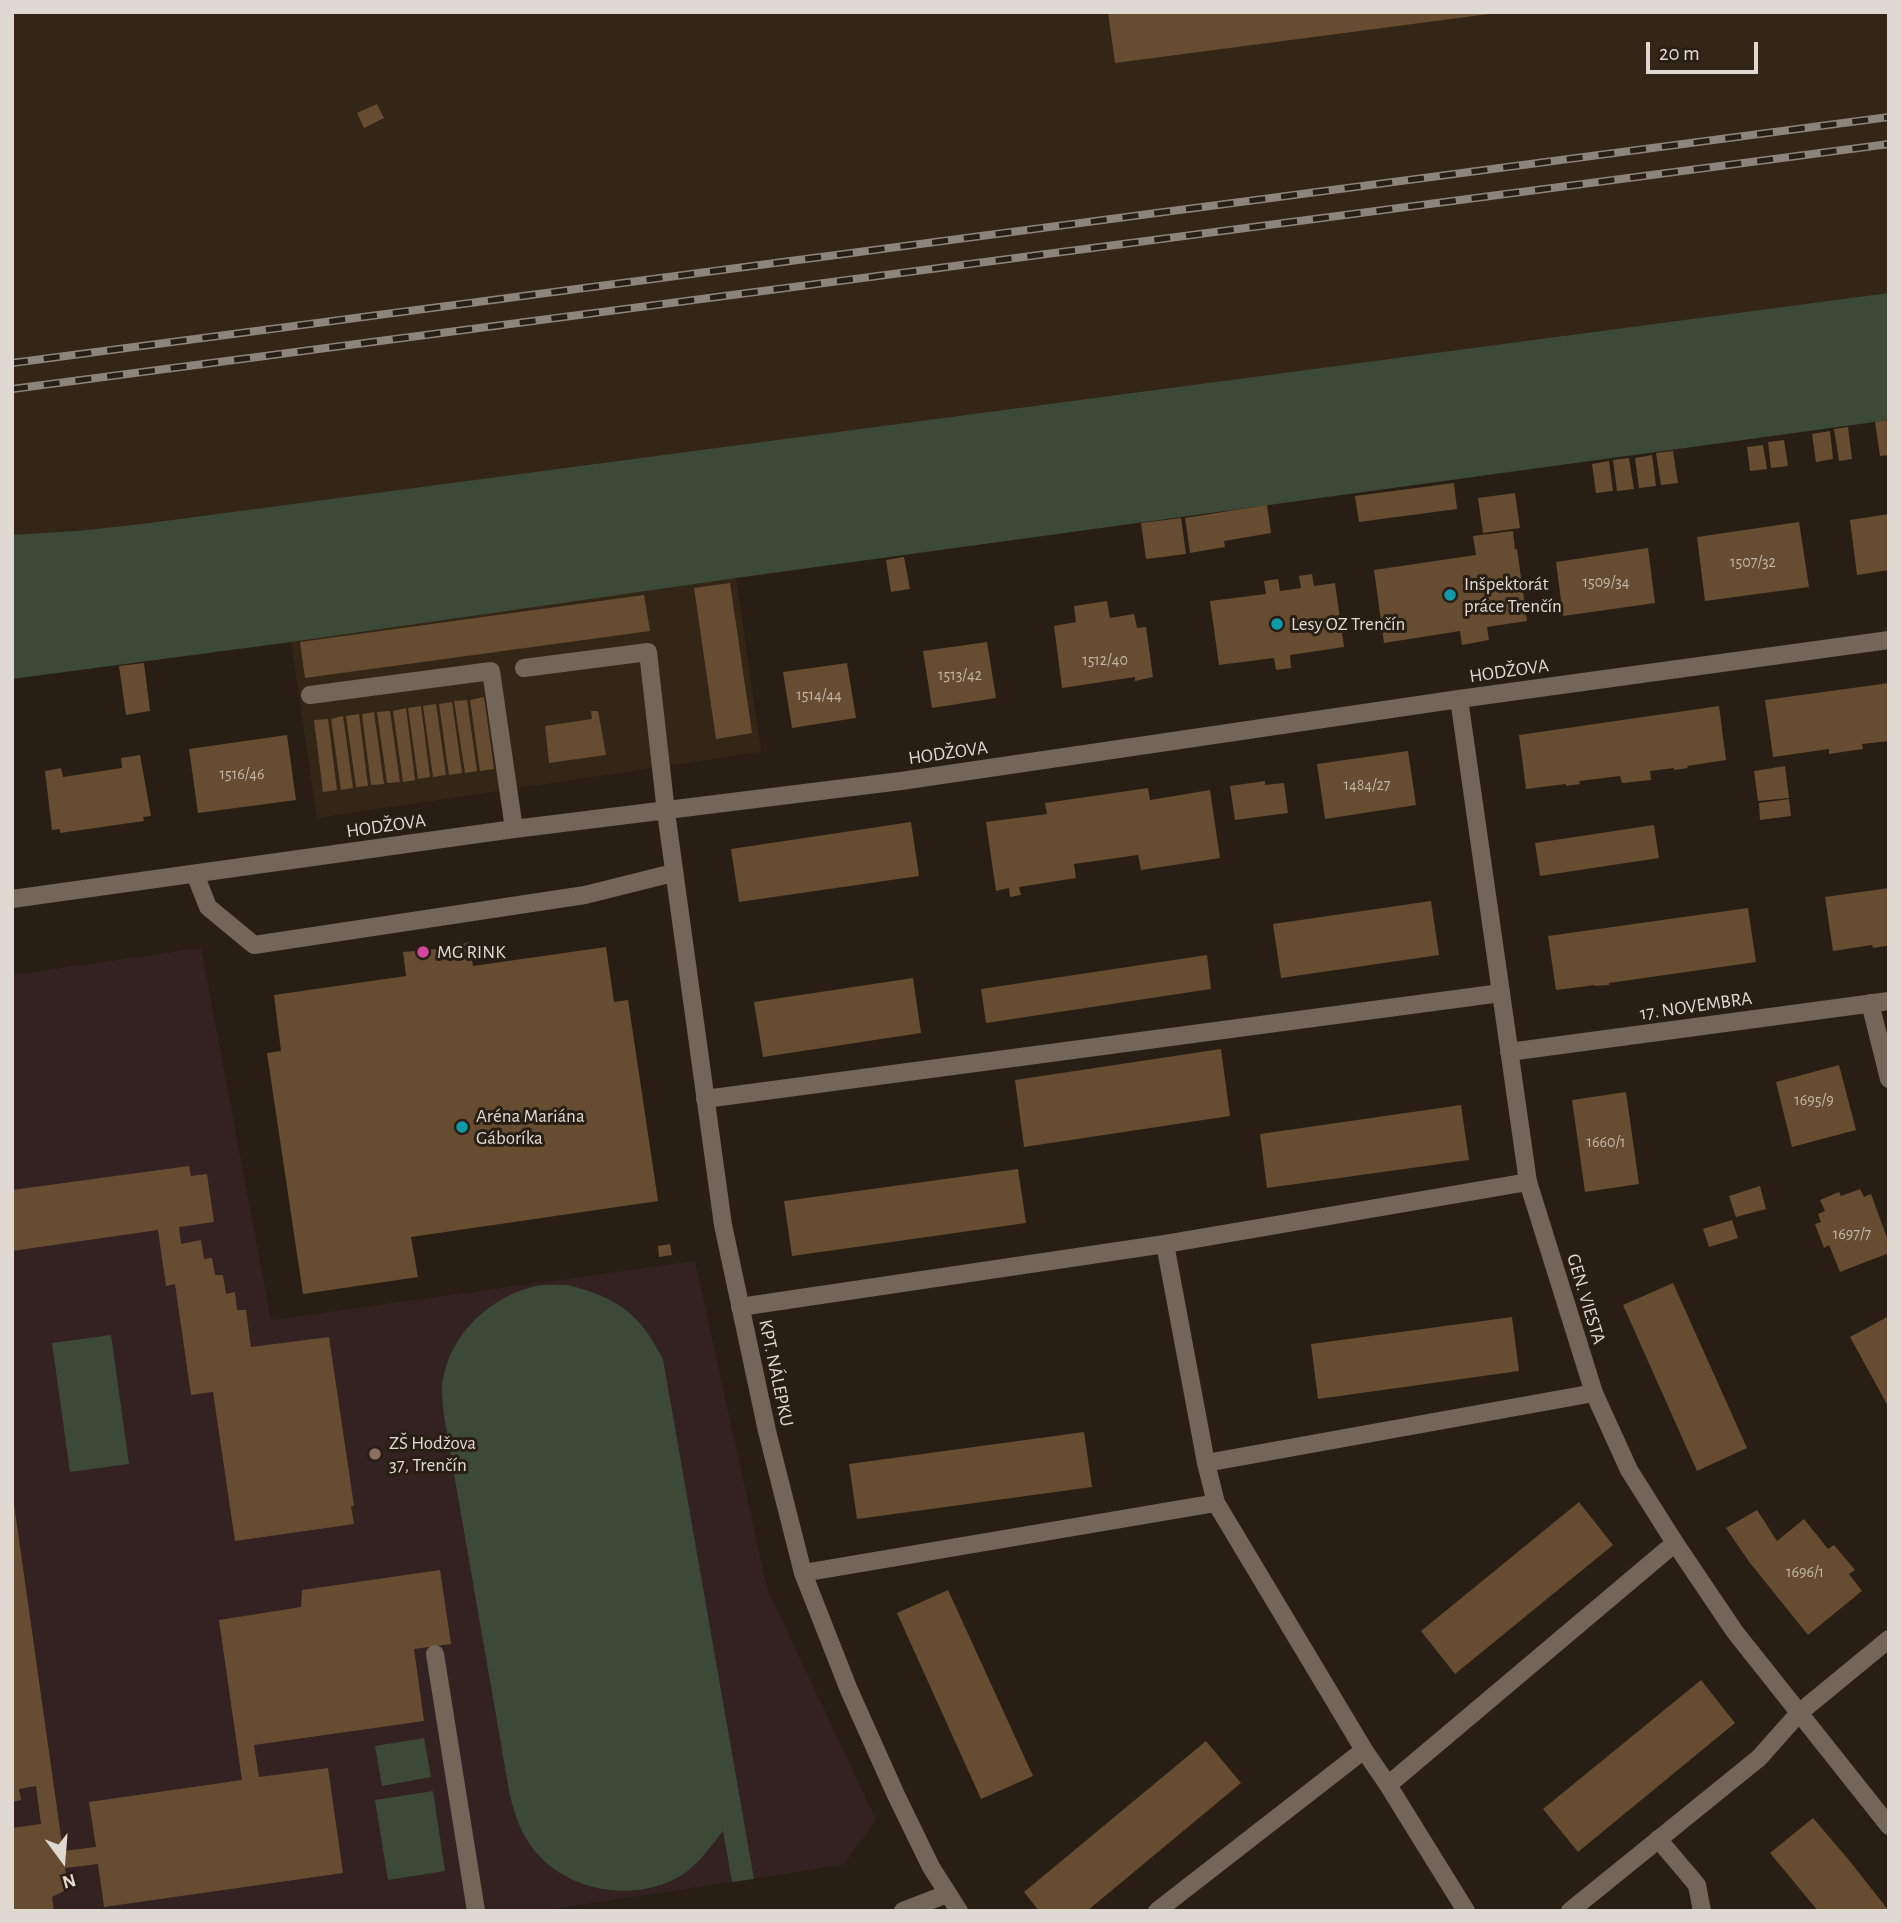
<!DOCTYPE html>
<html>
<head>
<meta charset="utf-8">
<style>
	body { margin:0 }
	#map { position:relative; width:1901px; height:1923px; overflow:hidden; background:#281e13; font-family:"Alegreya Sans",sans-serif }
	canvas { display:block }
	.frame { position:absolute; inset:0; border:14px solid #e0d9d2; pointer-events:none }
	.north { position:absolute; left:28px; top:1825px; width:70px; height:70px; -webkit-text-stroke:5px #281e13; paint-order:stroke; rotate:164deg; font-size:19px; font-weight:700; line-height:28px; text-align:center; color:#e0d9d2 }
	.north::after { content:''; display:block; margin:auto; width:24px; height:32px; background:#e0d9d2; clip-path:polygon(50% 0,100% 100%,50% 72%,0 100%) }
	.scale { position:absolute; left:1646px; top:42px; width:112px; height:32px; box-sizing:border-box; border:4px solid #e0d9d2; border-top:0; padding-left:9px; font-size:21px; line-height:24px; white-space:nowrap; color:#e0d9d2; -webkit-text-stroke:5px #281e13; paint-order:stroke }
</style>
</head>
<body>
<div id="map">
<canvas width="1901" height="1923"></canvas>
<div class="frame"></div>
<div class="north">N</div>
<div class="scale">20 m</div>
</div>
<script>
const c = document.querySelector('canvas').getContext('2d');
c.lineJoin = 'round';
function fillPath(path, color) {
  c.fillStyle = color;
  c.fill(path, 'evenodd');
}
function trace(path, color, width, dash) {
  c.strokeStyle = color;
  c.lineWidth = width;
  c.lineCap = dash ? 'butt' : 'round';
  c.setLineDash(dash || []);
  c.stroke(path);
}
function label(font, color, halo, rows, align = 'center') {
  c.font = font + ' "Alegreya Sans",sans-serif';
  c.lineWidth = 6;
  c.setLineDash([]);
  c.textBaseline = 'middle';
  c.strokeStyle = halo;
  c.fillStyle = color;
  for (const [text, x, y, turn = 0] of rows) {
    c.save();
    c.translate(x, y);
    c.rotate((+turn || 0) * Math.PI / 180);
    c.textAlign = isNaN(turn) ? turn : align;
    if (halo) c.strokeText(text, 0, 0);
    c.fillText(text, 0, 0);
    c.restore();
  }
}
const built = new Path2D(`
	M12 12H1889V420L736 578 761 752 317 818 291 642 12 679Z`);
const education = new Path2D(`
	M201 948 271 1320 695 1261 767 1588 876 1820 843 1865 541 1911H12V975Z`);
const green = new Path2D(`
	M1889 293V420L736 578 291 642 12 679V535L77 531 142 524Z
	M569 1285C619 1299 639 1313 663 1359L754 1879 732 1882 723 1831C711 1846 699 1864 682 1875 636 1903 569 1893 534 1850 521 1834 515 1815 510 1796L444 1416C443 1407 442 1397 442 1388 446 1338 488 1297 536 1286 546 1284 558 1285 569 1285Z
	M111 1335 129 1464 70 1472 52 1343Z
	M424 1738 431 1777 382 1786 375 1746Z
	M433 1791 445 1871 388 1880 375 1800Z`);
const building = new Path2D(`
	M1108 12H1489V14L1115 63Z
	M377 104 384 118 364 128 357 113Z
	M1889 420V455L1880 456 1875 422Z
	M1848 427 1852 459 1839 461 1834 429Z
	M1830 431 1833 459 1816 462 1812 434Z
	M1784 440 1788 466 1771 468 1768 442Z
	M1763 445 1767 469 1750 471 1747 447Z
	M1673 451 1678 483 1661 485 1656 453Z
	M1652 455 1656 486 1639 488 1635 458Z
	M1629 458 1634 489 1617 491 1613 460Z
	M1609 461 1613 491 1596 493 1592 464Z
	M1454 483 1457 509 1359 522 1355 496Z
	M1515 493 1520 528 1483 533 1478 498Z
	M1267 505 1271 533 1224 541 1225 547 1190 553 1185 518Z
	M1889 514V570L1857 575 1850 520Z
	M1181 518 1186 554 1146 559 1141 523Z
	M1799 522 1809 587 1705 601 1697 537Z
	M1513 531 1515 549H1517L1527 621 1487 627 1489 640 1462 645 1460 631 1384 643 1374 570 1476 555 1473 536Z
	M1648 548 1655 603 1563 616 1556 562Z
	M904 557 910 589 891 592 886 560Z
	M1312 574 1314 586 1335 583 1344 647 1290 655 1291 668 1276 670 1274 658 1219 665 1210 601 1266 594 1264 581 1278 579 1280 591 1301 588 1299 576Z
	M730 583 752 733 716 739 694 588Z
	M644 595 650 631 305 678 300 642Z
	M1107 601 1110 618 1134 614 1137 628 1146 627 1153 677 1135 681V677L1062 688 1054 626 1076 622 1074 606Z
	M987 642 996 698 932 708 923 651Z
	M144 663 150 711 126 715 119 666Z
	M847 663 856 718 792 728 783 672Z
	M1889 683V741L1862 744 1863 749 1829 754V749L1773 757 1765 700Z
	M484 697 494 769 480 771 470 700Z
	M467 700 477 771 465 773 454 701Z
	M452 702 462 773 449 775 439 704Z
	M436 704 446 775 433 777 423 706Z
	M421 706 430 777 418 779 408 708Z
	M1719 706 1726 760 1687 766 1688 768 1674 770V768L1650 771 1651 780 1622 783 1620 776 1579 781 1580 784 1566 786V784L1526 789 1519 735Z
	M406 708 415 780 403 782 393 711Z
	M390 711 400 782 387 783 377 712Z
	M591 711H598L606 755 549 763 545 726 592 719Z
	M374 712 384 784 371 785 362 714Z
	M359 714 368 786 356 787 346 716Z
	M343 716 353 788 341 790 331 719Z
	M328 719 337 790 323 792 314 720Z
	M287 735 296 800 198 813 189 749Z
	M1408 751 1416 805 1325 819 1317 764Z
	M140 755 151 816 143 817 144 821 60 833V829L52 830 45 771 61 768 63 777 122 768 121 758Z
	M1785 766 1789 798 1758 801 1754 771Z
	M1265 781V785L1284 783 1288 813 1235 820 1230 786Z
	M1148 788 1150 800 1210 790 1220 858 1141 870 1138 855 1074 864 1076 878 1019 887 1021 895 1010 897 1009 888 996 891 986 822 1047 814 1045 803Z
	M1789 799 1791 816 1760 820 1759 803Z
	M911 822 919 876 739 902 731 849Z
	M1654 825 1659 858 1540 876 1535 843Z
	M1889 888V943L1886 946 1873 948 1872 945 1833 951 1825 897Z
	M1431 901 1439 955 1281 978 1273 924Z
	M1748 908 1756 962 1609 983V985L1595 986V985L1556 990 1548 936Z
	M469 942 473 966 606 947 614 1002 628 1000 658 1201 411 1237 418 1277 303 1294 267 1053 281 1051 274 995 406 976 403 952 449 948Z
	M1207 955 1211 989 986 1023 981 989Z
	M913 978 921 1033 763 1057 754 1002Z
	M1221 1049 1230 1116 1024 1147 1015 1080Z
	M1839 1065 1856 1130 1792 1147 1776 1082Z
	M1626 1092 1639 1184 1585 1192 1572 1100Z
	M1461 1105 1469 1160 1267 1188 1260 1134Z
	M189 1166 191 1176 207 1174 214 1222 179 1227 181 1244 201 1240 204 1259 212 1258 215 1275H223L226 1294 235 1292 237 1310H246L251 1347 329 1337 354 1506H351L354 1524 235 1541 213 1392 191 1395 175 1284 166 1286 158 1230 12 1251V1190Z
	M1018 1169 1026 1223 792 1256 784 1201Z
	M1760 1186 1766 1209 1736 1217 1729 1196Z
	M1860 1189 1864 1197 1871 1194 1889 1243V1253L1840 1272 1829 1245 1824 1248 1815 1224 1821 1222 1818 1214 1825 1211 1820 1200 1839 1192 1841 1196Z
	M1732 1220 1738 1238 1709 1247 1703 1229Z
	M670 1244 672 1255 659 1257 658 1246Z
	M1673 1283 1747 1448 1697 1471 1623 1305Z
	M1889 1316V1408L1850 1337Z
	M1512 1317 1519 1371 1318 1399 1311 1344Z
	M1084 1432 1092 1487 857 1519 849 1464Z
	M12 1490 63 1851 96 1847 89 1802 242 1780 219 1620 301 1607 302 1590 440 1570 451 1644 414 1649 424 1721 254 1745 259 1777 328 1768 343 1873 104 1907 98 1864 65 1868 68 1889 52 1897 54 1911H12V1828L41 1824 36 1786 19 1789 21 1800 12 1802V1641L14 1640 12 1624Z
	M1579 1502 1613 1545 1455 1674 1421 1631Z
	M1757 1510 1777 1541 1804 1519 1828 1549 1834 1545 1855 1570 1849 1574 1862 1591 1808 1635 1750 1563 1726 1528Z
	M948 1590 1033 1776 981 1799 897 1613Z
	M1701 1680 1735 1723 1578 1852 1543 1809Z
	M1206 1741 1241 1783 1087 1911H1039L1024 1892Z
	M1813 1818 1848 1859 1889 1911H1818L1770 1853Z`);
const lane = new Path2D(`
	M524 668 648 652 666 812
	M310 695 491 671 514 829
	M705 1099 1501 993
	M1165 1244 1206 1463 1216 1503 1364 1750 1388 1785 1466 1911
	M740 1307 1165 1244 1528 1182
	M1206 1463 1594 1393
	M803 1573 1216 1503
	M435 1654 476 1911
	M1388 1785 1675 1543
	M1658 1839 1697 1885 1702 1911
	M1157 1911 1364 1750
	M1570 1911 1759 1758 1799 1713`);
const street = new Path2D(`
	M1459 699 1528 1182 1594 1393 1629 1470 1675 1543 1735 1632 1889 1826
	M666 812 723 1225 767 1431 803 1573 849 1690 896 1795 931 1867 959 1911
	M195 874 208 907 254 945 585 895 673 873
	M12 899 514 829 901 781 1459 699 1889 640
	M1870 1003 1889 1079
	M1509 1052 1889 1001
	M1799 1713 1889 1639
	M903 1911 947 1894`);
const rail = new Path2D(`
	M12 363 1889 117
	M12 389 1889 144`);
const markers = [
	[1450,595,7,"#0f9aa8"],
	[1277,624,7,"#0f9aa8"],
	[423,952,7,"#d1479c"],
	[462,1127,7,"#0f9aa8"],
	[375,1454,7,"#8d6e63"]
];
const numberNames = [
	["1507/32",1753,562],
	["1509/34",1606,582],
	["1512/40",1105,660],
	["1513/42",960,675],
	["1514/44",819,695],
	["1516/46",242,774],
	["1484/27",1367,785],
	["1695/9",1814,1100],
	["1660/1",1606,1142],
	["1697/7",1852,1234],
	["1696/1",1805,1572]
];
const poiNames = [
	["Inšpektorát",1464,584],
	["práce Trenčín",1464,606],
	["Lesy OZ Trenčín",1291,624],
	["MG RINK",437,952],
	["Aréna Mariána",476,1116],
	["Gáboríka",476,1138],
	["ZŠ Hodžova",389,1443],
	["37, Trenčín",389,1465]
];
const streetNames = [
	["HODŽOVA",1509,671,-8],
	["HODŽOVA",948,753,-8],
	["HODŽOVA",386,826,-8],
	["17. NOVEMBRA",1696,1006,-8],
	["GEN. VIESTA",1586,1299,73],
	["KPT. NÁLEPKU",776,1373,78]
];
fillPath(built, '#342616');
fillPath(education, '#342122');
fillPath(green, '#3c4936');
fillPath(building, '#664d31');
trace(lane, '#726659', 18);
trace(street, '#726659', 18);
trace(rail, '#8d857c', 8);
trace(rail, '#281e13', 5, [16]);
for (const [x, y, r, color] of markers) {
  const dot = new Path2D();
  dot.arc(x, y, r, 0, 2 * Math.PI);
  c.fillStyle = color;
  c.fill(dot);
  trace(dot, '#281e13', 2.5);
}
label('16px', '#c2b6aa', null, numberNames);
label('19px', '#e0d9d2', '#281e13', poiNames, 'left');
label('19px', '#e0d9d2', '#281e13', streetNames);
</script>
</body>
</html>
